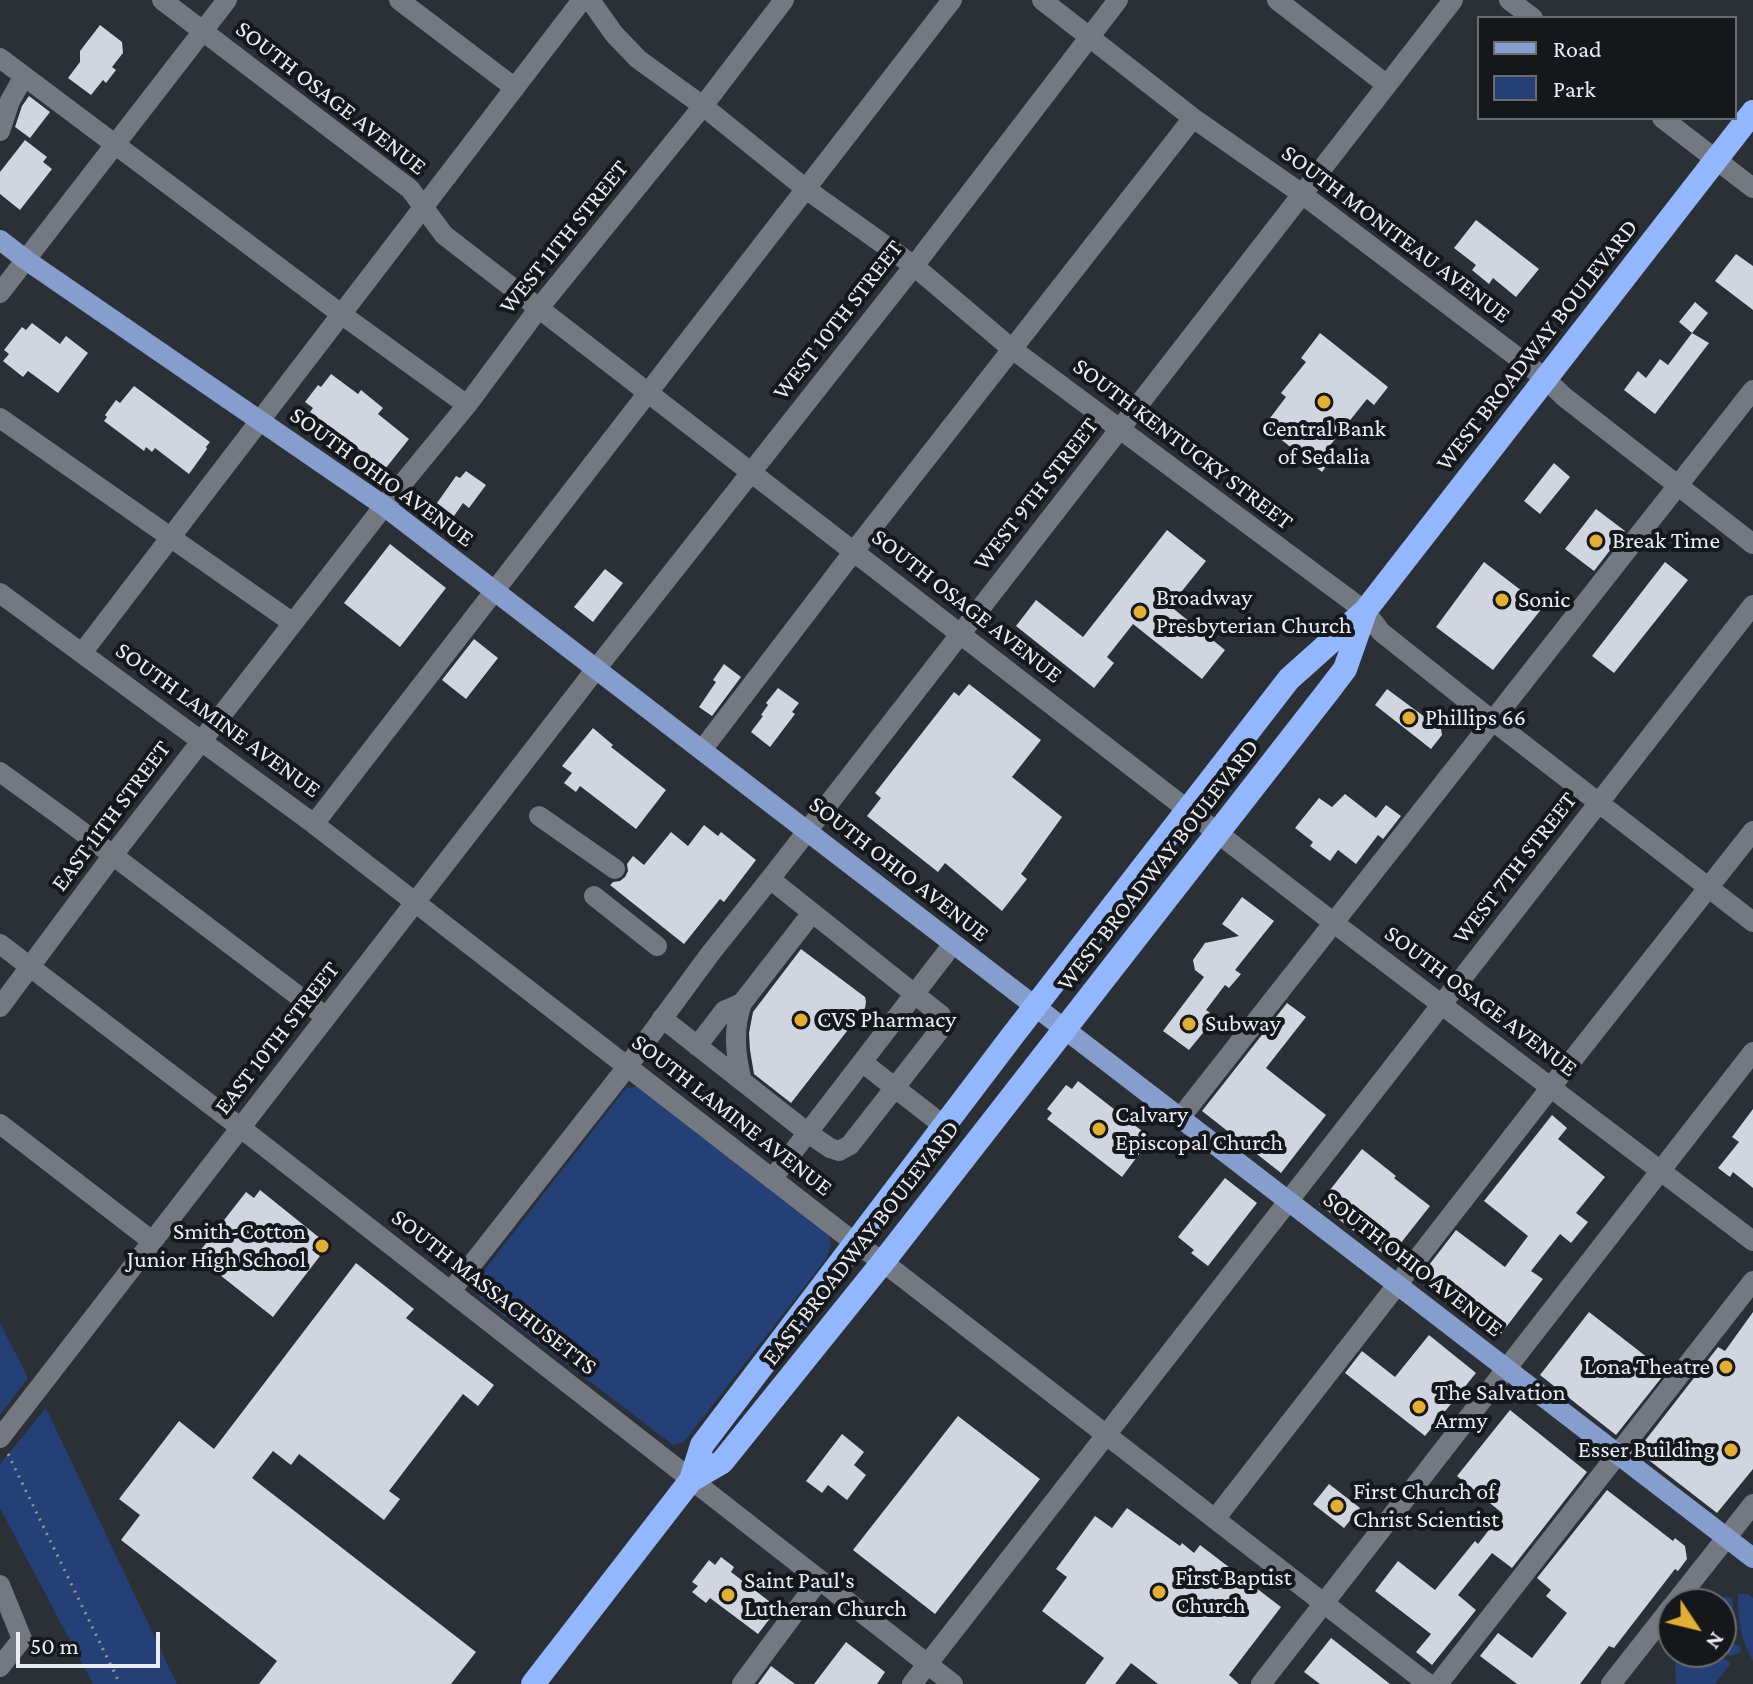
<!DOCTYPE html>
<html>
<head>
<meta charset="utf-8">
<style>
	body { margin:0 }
	#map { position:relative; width:1753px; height:1684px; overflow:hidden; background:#2b2f36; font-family:"Crimson Pro",serif }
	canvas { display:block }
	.legend { position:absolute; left:1477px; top:16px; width:260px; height:104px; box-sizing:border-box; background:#15171a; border:2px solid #6a6c70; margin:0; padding:10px 14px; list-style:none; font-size:24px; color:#e9ecf1 }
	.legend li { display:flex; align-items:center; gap:16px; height:40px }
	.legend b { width:40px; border:2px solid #6a6c70 }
	.north { position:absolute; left:1657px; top:1588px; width:80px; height:80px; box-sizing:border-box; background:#15171a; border:2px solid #6a6c70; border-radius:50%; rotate:125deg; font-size:22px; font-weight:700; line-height:32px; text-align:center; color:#e9ecf1 }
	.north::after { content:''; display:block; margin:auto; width:28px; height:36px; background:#e3ae35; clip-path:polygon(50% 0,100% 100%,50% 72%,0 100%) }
	.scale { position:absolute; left:16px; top:1632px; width:144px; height:36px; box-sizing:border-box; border:4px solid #e9ecf1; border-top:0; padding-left:10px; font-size:24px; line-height:28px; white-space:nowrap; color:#e9ecf1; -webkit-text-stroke:6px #15171a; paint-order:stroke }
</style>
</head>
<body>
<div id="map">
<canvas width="1753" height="1684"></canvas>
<ul class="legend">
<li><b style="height:10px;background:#869ecd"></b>Road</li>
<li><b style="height:22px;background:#254077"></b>Park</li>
</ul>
<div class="north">N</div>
<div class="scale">50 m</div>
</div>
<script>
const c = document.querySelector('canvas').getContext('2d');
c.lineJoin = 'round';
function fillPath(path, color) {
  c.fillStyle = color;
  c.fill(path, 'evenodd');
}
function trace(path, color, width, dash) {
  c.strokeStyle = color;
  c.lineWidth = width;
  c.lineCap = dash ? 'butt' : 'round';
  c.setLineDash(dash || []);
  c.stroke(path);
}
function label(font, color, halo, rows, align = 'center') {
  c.font = font + ' "Crimson Pro",serif';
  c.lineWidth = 8;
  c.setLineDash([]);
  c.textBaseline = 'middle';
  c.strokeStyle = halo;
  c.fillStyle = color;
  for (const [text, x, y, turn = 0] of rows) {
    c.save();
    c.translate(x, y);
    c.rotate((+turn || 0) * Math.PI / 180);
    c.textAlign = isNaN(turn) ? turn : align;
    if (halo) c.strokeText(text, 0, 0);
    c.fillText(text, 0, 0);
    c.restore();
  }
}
const green = new Path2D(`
	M637 1087 648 1090 829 1233 831 1245 826 1259 683 1443 673 1445 479 1297 475 1289 476 1281 626 1088Z
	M0 1323 28 1378 0 1415Z
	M46 1408 177 1684H93L0 1508V1464Z
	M1738 1594H1748L1753 1598V1661C1741 1641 1737 1617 1738 1594Z
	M1725 1597 1732 1598 1735 1627 1724 1633 1726 1644 1740 1645 1741 1652 1731 1656 1721 1652V1604H1720Z
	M1683 1652H1706L1728 1661 1730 1664 1715 1684H1676L1675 1662Z`);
const building = new Path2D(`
	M100 25 122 42 123 53 112 67 116 70 106 83 103 80 91 95 68 78 80 62V51Z
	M29 96 50 112 30 138 15 127 22 106Z
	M25 140 47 157 43 162 52 169 20 210 0 194V172Z
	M1476 220 1539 269 1516 297 1493 278 1489 284 1472 270 1476 265 1454 248Z
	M1736 254 1753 266V310L1715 281Z
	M1695 302 1708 313 1692 333 1679 322Z
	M32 323 60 344 66 336 88 353 58 393 28 371 23 377 3 361 9 354 4 350 22 327 26 330Z
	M1320 333 1388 387 1374 405 1367 399 1328 448 1335 454 1322 472 1264 426 1286 397 1281 393 1306 362 1301 358Z
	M1692 333 1709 343 1655 414 1624 390 1638 371 1646 378 1660 359 1668 365Z
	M331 374 358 394 361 390 383 408 378 414 409 439 385 469 310 412 313 408 305 402 318 385 321 387Z
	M134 386 210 442 206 447 207 449 189 474 155 448 152 452 146 447 144 451 104 421 107 417 105 415 116 400 120 403Z
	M1554 463 1570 477 1540 514 1524 501Z
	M466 471 486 485 469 508 463 503 454 516 437 503 456 476 460 478Z
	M1596 509 1625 531 1594 571 1565 549Z
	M1167 530 1206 561 1170 606 1225 650 1202 679 1133 624 1107 657 1114 663 1094 688 1016 626 1036 600 1083 637Z
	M390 544 446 588 400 647 344 603Z
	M1484 562 1543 607 1493 670 1436 627Z
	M1665 562 1688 580 1614 673 1592 656Z
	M605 569 623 583 593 622 574 607Z
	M474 639 498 658 466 699 442 680Z
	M724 664 741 677 712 716 699 707 716 682 713 680Z
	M969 684 1041 740 1012 777 1062 817 1021 874 1027 879 1002 911 945 863 938 872 867 816 881 798 875 793 954 692 959 696Z
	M778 688 799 703 792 712 795 714 770 747 751 732 763 716 761 715 768 705 766 703Z
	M1387 689 1441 729 1442 735 1431 749 1375 705Z
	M593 728 613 745 611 747 666 790 636 829 580 786 576 792 564 783 572 773 562 766Z
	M1345 794 1376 818 1386 805 1401 816 1383 839 1378 835 1356 864 1338 850 1330 861 1310 846 1313 842 1295 828 1319 798 1332 807Z
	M704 825 718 836 721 832 756 860 724 902 720 899 684 944 610 885 613 882 620 881 625 877 628 871 627 864 633 856 644 865 671 832 688 846Z
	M1242 897 1274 921 1235 970 1241 974 1229 988 1225 985 1206 1010 1216 1017 1189 1050 1163 1031 1204 977 1195 970 1193 960 1205 943 1239 936 1222 924Z
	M801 949 865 997 866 1002 865 1008 791 1103 754 1074 750 1050 749 1033 753 1012Z
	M1287 1003 1306 1017 1266 1068 1326 1115 1281 1173 1202 1111Z
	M1078 1081 1151 1138 1122 1177 1047 1119 1052 1113 1047 1109 1066 1085 1072 1089Z
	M1753 1109V1188L1733 1172 1730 1177 1718 1168 1739 1142 1732 1137Z
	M1552 1115 1567 1128 1558 1139 1605 1177 1576 1213 1588 1222 1571 1243 1560 1234 1531 1271 1543 1279 1497 1339 1419 1278 1456 1230 1505 1267 1528 1236 1484 1201Z
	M1362 1149 1396 1176 1394 1178 1430 1206 1389 1258 1319 1204Z
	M1225 1178 1257 1203 1208 1266 1191 1253 1194 1250 1178 1237Z
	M260 1190 321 1239 312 1250 320 1256 273 1317 196 1256 246 1192 254 1198Z
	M356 1263 414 1309 406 1318 494 1385 478 1406 463 1394 389 1491 400 1499 384 1520 299 1454 291 1465 273 1451 252 1478 476 1652 451 1684H259L277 1661 121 1540 140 1515 119 1499 179 1421 214 1449Z
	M1589 1312 1666 1372 1616 1435 1540 1375Z
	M1753 1312V1469L1717 1513 1637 1451 1718 1347 1725 1351Z
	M1429 1335 1476 1373 1425 1436 1345 1373 1362 1351 1395 1377Z
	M1510 1410 1587 1472 1512 1568 1492 1553 1458 1595 1476 1610 1432 1665 1416 1652 1431 1634 1375 1591 1398 1561 1435 1590 1475 1541 1478 1544 1502 1513 1457 1476Z
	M958 1416 1040 1479 935 1614 853 1550Z
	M842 1434 864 1452 854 1465 866 1475 847 1500 828 1485 822 1493 806 1481Z
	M1329 1484 1360 1508 1344 1528 1313 1504Z
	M1607 1490 1673 1541 1675 1538 1685 1546 1687 1559 1678 1571 1675 1569 1614 1648 1609 1646 1580 1684H1517L1480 1656 1498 1633 1532 1658 1567 1613 1546 1596 1551 1590 1537 1578Z
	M1127 1508 1180 1546 1182 1543 1194 1553 1200 1545 1281 1607 1229 1675 1239 1684H1158L1131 1663 1115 1684H1085L1104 1658 1042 1611 1067 1577 1056 1569 1095 1516 1112 1528Z
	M721 1557 734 1567 731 1572 778 1608 758 1634 710 1598 706 1603 692 1592 698 1586 692 1582 709 1560 715 1565Z
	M1331 1638 1390 1684H1320L1304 1672Z
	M846 1642 885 1672 877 1684H814Z
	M771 1666 795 1684H758Z`);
const path = new Path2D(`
	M8 1454 120 1684`);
const minor = new Path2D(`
	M162 0 410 189 444 235 1334 923 1753 1241
	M399 0 515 88
	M590 0 614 34 638 59 703 106 806 189 914 266 1012 349 1365 611 1381 632 1493 721 1753 922
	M1042 0 1193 118 1302 194 1546 379 1563 396 1753 544
	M1277 0 1387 85
	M1509 0 1533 18
	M0 58 341 314 467 405
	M1662 118 1753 188
	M0 131 10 101 24 76
	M0 293 227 0
	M0 418 293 623
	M0 593 314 824 855 1243 883 1262 1428 1684
	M82 653 582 0
	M702 750 854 551 1193 118
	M0 772 65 819 326 1017
	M539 816 615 869
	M314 824 952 0
	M594 896 657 946
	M0 944 241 1128 953 1684
	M0 1007 113 855 384 506 467 405 539 308 703 106 784 0
	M662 1018 808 1133 830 1148 839 1151 850 1145 939 1031 942 1023 941 1015 770 879
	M697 1046 724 1011 742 1003
	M862 1062 944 1126
	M742 1081C735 1055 733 1028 742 1003L812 913
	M1180 1118 1753 390
	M0 1124 152 1241
	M772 1179 953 944
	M451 1291 627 1067 710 954 770 879 1453 0
	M0 1438 596 669 914 266 1118 0
	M1215 1519 1551 1087 1753 831
	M0 1585 22 1639 0 1667
	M1674 1604 1753 1504
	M742 1684 819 1580
	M912 1684 1753 605
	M1261 1684 1753 1052
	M1438 1684 1753 1281
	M1611 1684 1673 1605`);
const major = new Path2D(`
	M0 240 26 260 384 506 1753 1558`);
const highway = new Path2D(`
	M691 1480 722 1462 883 1262 1329 690 1345 669 1364 615
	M533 1684 691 1480 702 1445 1013 1035 1289 679 1365 611 1753 112`);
const markers = [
	[1324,402,8,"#e3ae35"],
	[1596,541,8,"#e3ae35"],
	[1502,600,8,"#e3ae35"],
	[1140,612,8,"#e3ae35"],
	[1409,718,8,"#e3ae35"],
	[801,1020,8,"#e3ae35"],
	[1189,1024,8,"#e3ae35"],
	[1099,1129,8,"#e3ae35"],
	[322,1246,8,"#e3ae35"],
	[1726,1367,8,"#e3ae35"],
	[1419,1407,8,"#e3ae35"],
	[1731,1450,8,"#e3ae35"],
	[1337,1506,8,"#e3ae35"],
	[1159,1592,8,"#e3ae35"],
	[728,1595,8,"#e3ae35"]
];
const streetNames = [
	["SOUTH OSAGE AVENUE",331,98,38],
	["SOUTH MONITEAU AVENUE",1396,234,37],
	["WEST 11TH STREET",564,237,-51],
	["WEST 10TH STREET",838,320,-52],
	["WEST BROADWAY BOULEVARD",1537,345,-52],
	["SOUTH KENTUCKY STREET",1183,444,37],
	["SOUTH OHIO AVENUE",382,477,36],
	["WEST 9TH STREET",1036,494,-52],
	["SOUTH OSAGE AVENUE",967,606,38],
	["SOUTH LAMINE AVENUE",218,720,36],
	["EAST 11TH STREET",111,816,-53],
	["WEST BROADWAY BOULEVARD",1158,865,-52],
	["WEST 7TH STREET",1515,868,-52],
	["SOUTH OHIO AVENUE",899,869,38],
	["SOUTH OSAGE AVENUE",1481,1001,37],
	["EAST 10TH STREET",277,1038,-52],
	["SOUTH LAMINE AVENUE",732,1115,38],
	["EAST BROADWAY BOULEVARD",861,1243,-52],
	["SOUTH OHIO AVENUE",1413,1264,38],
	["SOUTH MASSACHUSETTS",494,1292,38]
];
const poiNames = [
	["Central Bank",1324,429,"center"],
	["of Sedalia",1324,457,"center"],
	["Break Time",1612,541],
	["Broadway",1156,598],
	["Presbyterian Church",1156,626],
	["Sonic",1518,600],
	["Phillips 66",1425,718],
	["CVS Pharmacy",817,1020],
	["Subway",1205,1024],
	["Calvary",1115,1115],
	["Episcopal Church",1115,1143],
	["Smith-Cotton",306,1232,"right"],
	["Junior High School",306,1260,"right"],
	["Lona Theatre",1710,1367,"right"],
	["The Salvation",1435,1393],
	["Army",1435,1421],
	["Esser Building",1715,1450,"right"],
	["First Church of",1353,1492],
	["Christ Scientist",1353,1520],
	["First Baptist",1175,1578],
	["Church",1175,1606],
	["Saint Paul's",744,1581],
	["Lutheran Church",744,1609]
];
fillPath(green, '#254077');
fillPath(building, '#d0d5df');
trace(path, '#91959b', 3, [2, 6]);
trace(minor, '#737881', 20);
trace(major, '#869ecd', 20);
trace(highway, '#92b7ff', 24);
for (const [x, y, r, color] of markers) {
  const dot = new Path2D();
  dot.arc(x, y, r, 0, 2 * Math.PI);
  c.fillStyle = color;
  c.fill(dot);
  trace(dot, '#15171a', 3);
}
label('24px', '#e9ecf1', '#15171a', streetNames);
label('24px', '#e9ecf1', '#15171a', poiNames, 'left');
</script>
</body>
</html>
